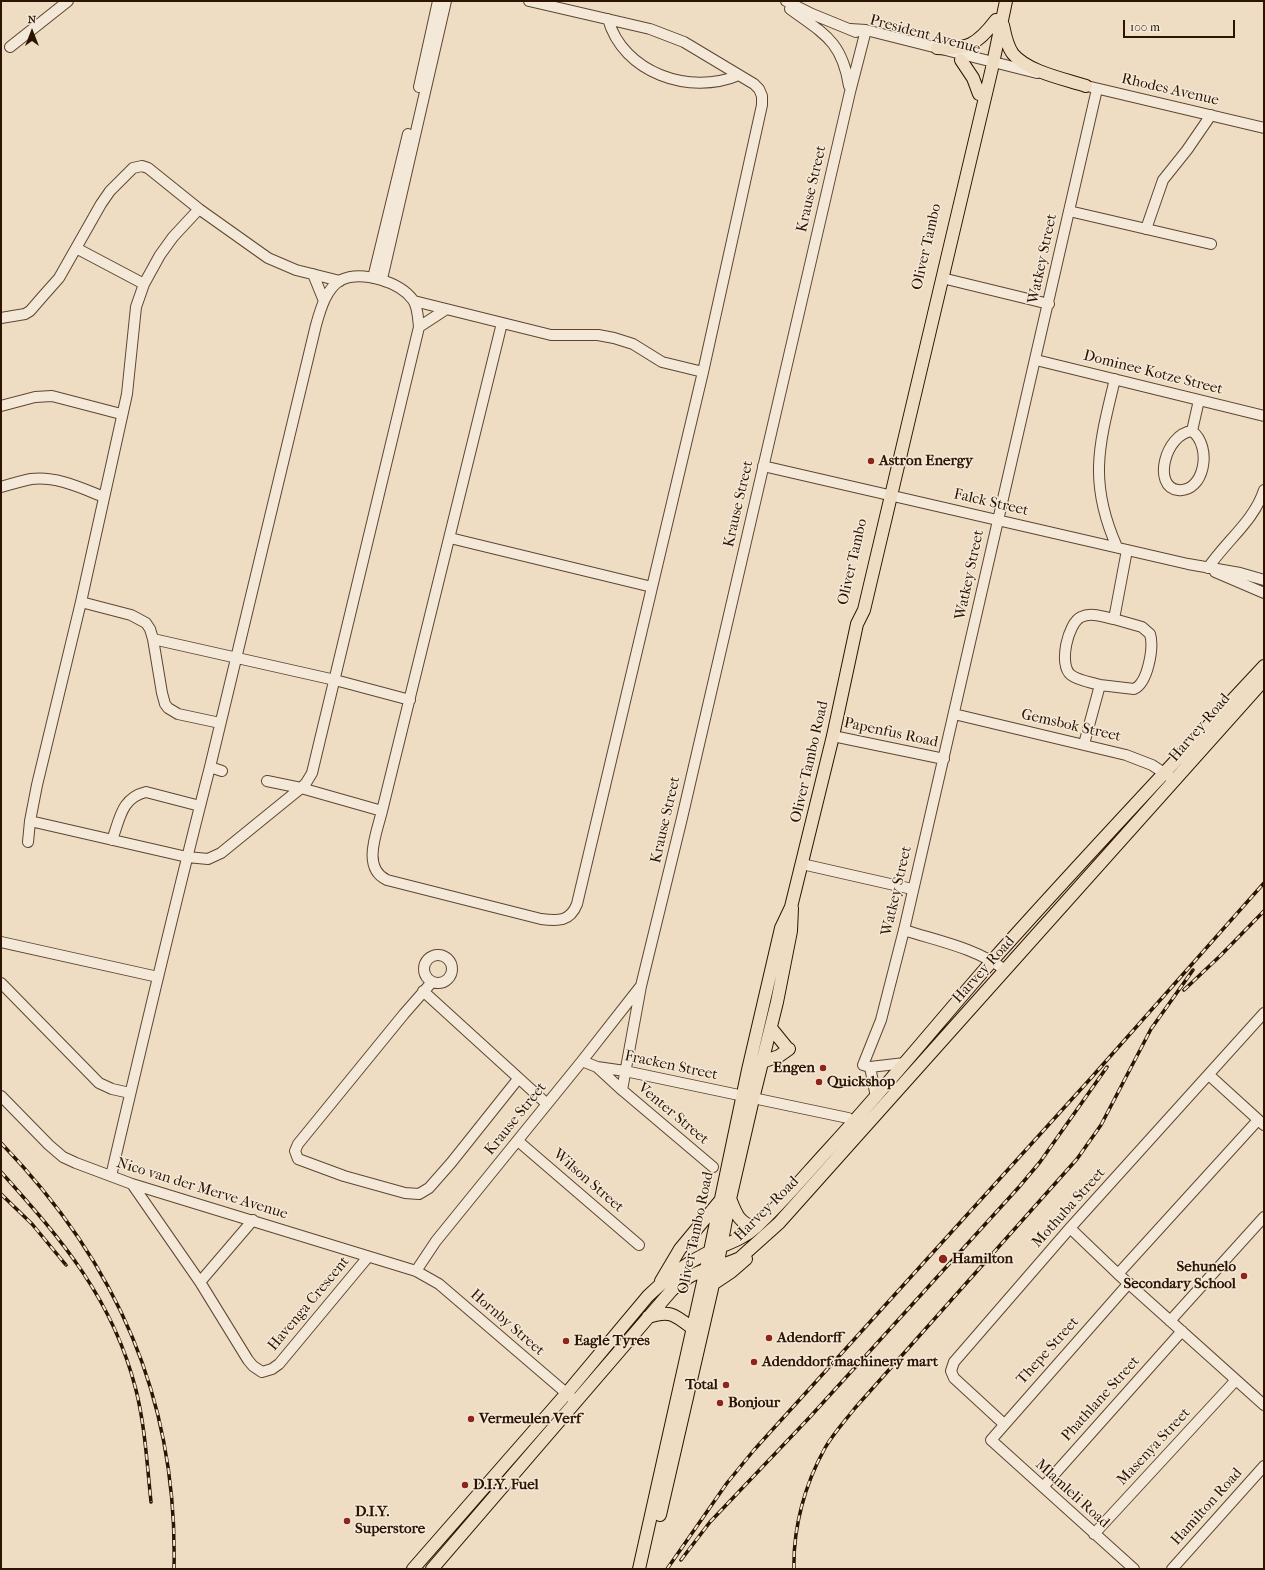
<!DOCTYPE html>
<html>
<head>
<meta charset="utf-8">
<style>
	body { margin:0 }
	#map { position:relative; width:1265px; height:1570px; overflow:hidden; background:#eeddc3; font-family:"IM FELL French Canon",serif }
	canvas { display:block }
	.frame { position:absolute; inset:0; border:2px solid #2d1400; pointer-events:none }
	.north { position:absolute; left:12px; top:12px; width:40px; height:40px; -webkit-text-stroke:3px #f4e9d8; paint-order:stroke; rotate:0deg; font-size:11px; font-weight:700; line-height:16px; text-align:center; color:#2d1400 }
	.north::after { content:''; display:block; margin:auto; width:14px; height:18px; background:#2d1400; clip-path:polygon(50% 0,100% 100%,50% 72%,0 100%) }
	.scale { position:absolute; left:1123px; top:20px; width:112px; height:18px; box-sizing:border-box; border:2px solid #2d1400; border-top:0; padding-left:5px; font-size:12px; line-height:14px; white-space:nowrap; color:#2d1400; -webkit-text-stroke:3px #f4e9d8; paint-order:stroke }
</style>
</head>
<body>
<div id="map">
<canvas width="1265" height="1570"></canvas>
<div class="frame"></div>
<div class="north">N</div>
<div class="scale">100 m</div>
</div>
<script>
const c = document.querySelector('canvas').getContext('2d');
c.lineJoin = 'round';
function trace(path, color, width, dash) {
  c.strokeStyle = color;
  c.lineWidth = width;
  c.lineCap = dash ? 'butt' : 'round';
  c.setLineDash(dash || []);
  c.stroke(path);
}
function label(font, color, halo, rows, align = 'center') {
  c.font = font + ' "IM FELL French Canon",serif';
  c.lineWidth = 3;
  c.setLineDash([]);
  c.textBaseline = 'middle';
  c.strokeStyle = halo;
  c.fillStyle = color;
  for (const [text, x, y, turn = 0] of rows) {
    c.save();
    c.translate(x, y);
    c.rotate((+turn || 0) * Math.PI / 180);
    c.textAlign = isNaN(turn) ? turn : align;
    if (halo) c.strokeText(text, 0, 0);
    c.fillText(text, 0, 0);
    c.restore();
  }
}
const minor = new Path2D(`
	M786 1 812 14 856 32
	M790 9C824 34 842 41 849 86
	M608 19C623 73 690 96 739 75
	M850 29 866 30 1037 73
	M10 47 68 1
	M419 87 438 1
	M1091 87 1264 128
	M1069 211 1211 244
	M1146 229 1163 180 1187 150 1211 115
	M76 248 144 284
	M313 274 324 301
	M373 278 408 134
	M942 278 1049 304
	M382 279 446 1
	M414 301 551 335H598L614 338 633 344 662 362 703 372
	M1 318 25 314 30 311 43 296 59 278 101 204 110 191 133 168 142 166 148 168 199 209 268 258 296 270 340 281
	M502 323 382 811C377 832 361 868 387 880L541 919C558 921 570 922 577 904L703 372 762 105V96L759 89 754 84 684 42 650 29 529 1
	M419 327 445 310
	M1036 360 1264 416
	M1115 379C1099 445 1088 482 1117 547
	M1 406 35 397 52 396 121 414
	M1192 431C1213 447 1204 493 1178 490 1152 487 1165 434 1192 431Z
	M1192 431 1199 400
	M763 466 1188 564 1240 573 1264 580
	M1 487C11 484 21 481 31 479 57 476 81 488 104 497
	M450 538 652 587
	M1208 568C1226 541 1254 521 1264 490
	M1215 572 1264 593
	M81 602 131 615 146 623 150 629 153 639 162 693 165 704 168 708 178 714 220 723
	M153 639 335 680 410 700
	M1100 685 1134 689C1148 683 1154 647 1150 634L1142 627 1114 619
	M954 714 1126 755 1152 765 1170 777
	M833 736 944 759
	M1084 744 1100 685C1091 682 1079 681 1071 675 1058 665 1068 623 1081 617 1091 612 1104 617 1114 619L1127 550
	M210 767 222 771
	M267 781 301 788 382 811
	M30 821 187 857 208 859 221 853 301 788 306 783 312 773 419 327C418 319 418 307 413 300 400 282 362 270 341 280 326 288 320 311 316 325L210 767C175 903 143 1039 111 1176
	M112 840C120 819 121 798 146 792L200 806
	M28 842 30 821 37 785 81 602 127 394 136 307 144 284 160 255 173 237 199 209
	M802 864 912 889
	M904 930C938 941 976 948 1005 970
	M1 942 158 977
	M424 969a14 14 0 1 1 28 0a14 14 0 1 1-28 0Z
	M432 982 404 1014 298 1144 295 1151 298 1159 344 1176 405 1193 419 1194 429 1188 451 1163 518 1079
	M1 983 99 1083 112 1089 130 1093
	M423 991 547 1104
	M582 1061 597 1067 625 1071 848 1118 853 1122 857 1128
	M905 1063 870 1067 863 1065 881 1020 904 930 1097 89
	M597 1067 622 1090 713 1167
	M870 1067 876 1097
	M1209 1075 1264 1125
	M622 1090 641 986 682 818 850 92 866 30
	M1 1096 49 1145 63 1157 76 1163 132 1184 416 1271 439 1284 572 1398
	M518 1141 639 1245
	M132 1184 200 1282
	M253 1220 200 1282 248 1360 253 1366 262 1372 272 1369 279 1364 368 1257
	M1070 1228 1118 1274 1264 1405
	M416 1271 436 1241 582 1061 640 987
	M1118 1274 1258 1120
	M1129 1283 991 1440 1134 1569
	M1170 1321 1264 1217
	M1004 1424 954 1378 951 1371 954 1362 1070 1228 1264 1013
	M1043 1487 1182 1331
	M1094 1534 1236 1380
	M1172 1569 1264 1466`);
const major = new Path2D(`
	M1003 25C1005 35 1007 46 1013 54 1028 72 1065 79 1086 86
	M937 48C967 50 977 45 996 20
	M961 60 973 78 979 94
	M771 1028 788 1049
	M762 1062 779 1056 789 1049
	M731 1201C736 1214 740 1224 755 1227
	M661 1281 680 1249 719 1202
	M713 1284 731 1272 746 1259
	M648 1317C670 1310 674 1314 692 1328
	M660 1515 717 1267 730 1199 753 1099 777 1002 791 931 792 908
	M413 1569 566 1394 648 1296C666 1278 686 1263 709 1252 725 1244 742 1240 756 1227 782 1203 805 1175 829 1149 885 1088 938 1023 992 961 1081 861 1173 764 1264 666
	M432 1569 671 1291C678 1284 687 1277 697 1273 711 1267 726 1265 740 1258L779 1223 1264 680
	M639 1569 710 1251 748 1070 781 928 791 907 833 736 857 624 864 610 992 68 1006 1`);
const rail = new Path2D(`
	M1184 990 1220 956 1264 911
	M1 1143C117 1263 178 1400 174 1569
	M1 1172C62 1240 113 1299 136 1390 145 1426 147 1464 151 1502
	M1 1194 32 1224 66 1265
	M681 1560 710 1522 809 1418 1019 1187 1040 1162 1107 1067
	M667 1569 727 1483 754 1450 1091 1078 1264 883
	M794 1569C793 1527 805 1484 825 1448 833 1434 845 1421 855 1408L1077 1159 1101 1125 1151 1029 1193 970`);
const markers = [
	[871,461,4,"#8f2418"],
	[823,1068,4,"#8f2418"],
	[819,1082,4,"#8f2418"],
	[943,1259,5,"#8f2418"],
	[1244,1276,4,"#8f2418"],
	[769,1338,4,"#8f2418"],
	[566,1341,4,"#8f2418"],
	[754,1362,4,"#8f2418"],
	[726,1385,4,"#8f2418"],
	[720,1403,4,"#8f2418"],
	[471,1419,4,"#8f2418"],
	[465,1485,4,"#8f2418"],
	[347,1521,4,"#8f2418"]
];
const streetNames = [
	["President Avenue",925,35,15],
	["Rhodes Avenue",1170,90,13],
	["Krause Street",812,189,-77],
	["Oliver Tambo",927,247,-77],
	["Watkey Street",1043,259,-78],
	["Dominee Kotze Street",1153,373,14],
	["Falck Street",991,503,13],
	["Krause Street",739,504,-77],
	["Oliver Tambo",853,562,-77],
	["Watkey Street",970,575,-78],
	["Gemsbok Street",1071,726,13],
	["Harvey Road",1200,728,-49],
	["Papenfus Road",891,733,12],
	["Oliver Tambo Road",810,762,-77],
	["Krause Street",666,820,-77],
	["Watkey Street",897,891,-77],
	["Harvey Road",984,970,-48],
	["Fracken Street",671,1066,12],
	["Venter Street",673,1114,40],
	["Krause Street",516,1119,-51],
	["Wilson Street",588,1181,41],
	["Nico van der Merve Avenue",202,1189,17],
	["Mothuba Street",1069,1208,-48],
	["Harvey Road",767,1209,-45],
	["Oliver Tambo Road",696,1233,-78],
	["Havenga Crescent",309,1304,-50],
	["Hornby Street",507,1323,41],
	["Thepe Street",1048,1351,-48],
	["Phathlane Street",1101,1399,-48],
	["Masenya Street",1154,1447,-47],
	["Mlamleli Road",1072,1494,42],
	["Hamilton Road",1207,1507,-48]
];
const poiNames = [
	["Astron Energy",879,461],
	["Engen",815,1068,"right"],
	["Quickshop",827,1082],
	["Hamilton",952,1259],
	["Sehunelo",1236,1267,"right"],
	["Secondary School",1236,1284,"right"],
	["Adendorff",777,1338],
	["Eagle Tyres",574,1341],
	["Adenddorf machinery mart",762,1362],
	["Total",718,1385,"right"],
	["Bonjour",728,1403],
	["Vermeulen Verf",479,1419],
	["D.I.Y. Fuel",473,1485],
	["D.I.Y.",355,1512],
	["Superstore",355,1529]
];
trace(minor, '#5d4631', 12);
trace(major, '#2d1400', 14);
trace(minor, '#f4e9d8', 10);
trace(major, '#eeddc3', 12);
trace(rail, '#2d1400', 3.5);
trace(rail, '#f4e9d8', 2, [6]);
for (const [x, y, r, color] of markers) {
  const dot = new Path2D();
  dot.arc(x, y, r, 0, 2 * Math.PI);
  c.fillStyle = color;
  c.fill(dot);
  trace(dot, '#f4e9d8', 1.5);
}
label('15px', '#2d1400', '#f4e9d8', streetNames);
label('bold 15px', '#2d1400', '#f4e9d8', poiNames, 'left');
</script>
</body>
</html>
